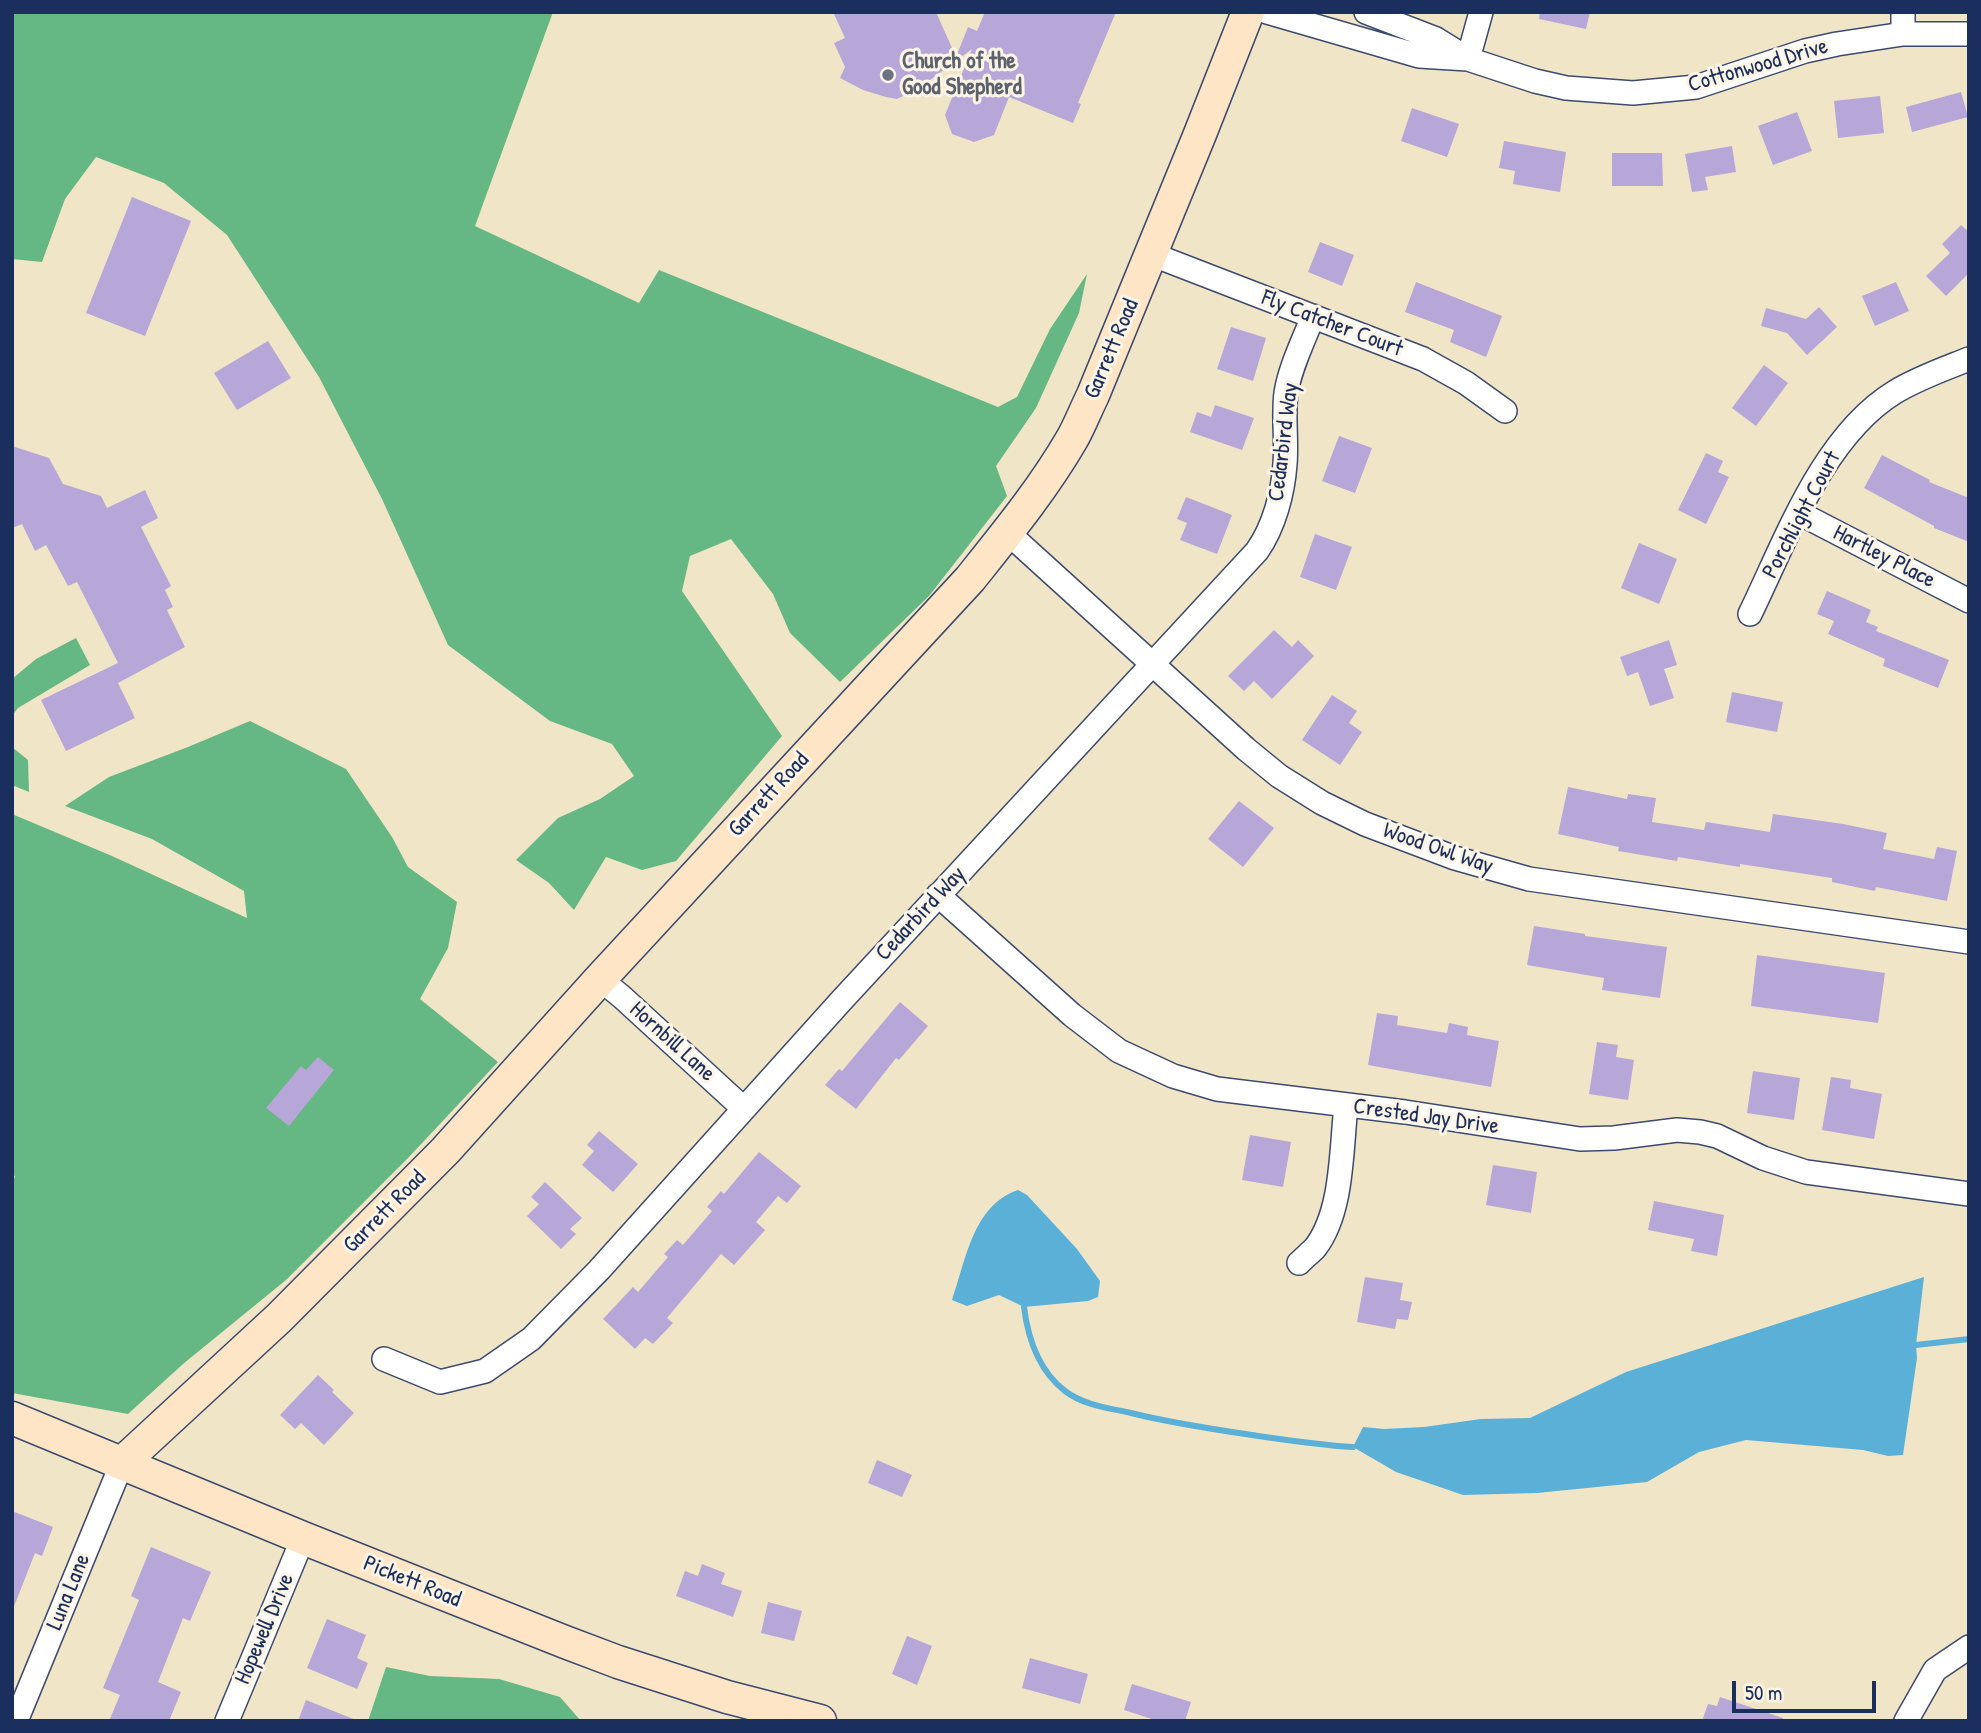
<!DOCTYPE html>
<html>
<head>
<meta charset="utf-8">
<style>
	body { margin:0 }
	#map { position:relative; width:1981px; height:1733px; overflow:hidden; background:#f1e5c7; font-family:"Patrick Hand",sans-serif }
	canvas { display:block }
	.frame { position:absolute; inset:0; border:14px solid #1b2f5e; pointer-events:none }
	.scale { position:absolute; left:1732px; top:1681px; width:144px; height:32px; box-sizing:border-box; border:4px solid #1b2f5e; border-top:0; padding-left:9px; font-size:21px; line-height:24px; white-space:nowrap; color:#1b2f5e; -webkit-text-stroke:5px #fcf5e5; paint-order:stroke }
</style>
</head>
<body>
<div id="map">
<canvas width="1981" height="1733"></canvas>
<div class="frame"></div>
<div class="scale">50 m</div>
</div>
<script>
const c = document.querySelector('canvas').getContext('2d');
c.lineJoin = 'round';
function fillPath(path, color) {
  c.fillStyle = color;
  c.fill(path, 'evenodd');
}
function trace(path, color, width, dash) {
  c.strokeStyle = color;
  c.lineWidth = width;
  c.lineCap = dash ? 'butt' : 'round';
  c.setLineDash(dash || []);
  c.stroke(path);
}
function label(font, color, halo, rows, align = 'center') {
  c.font = font + ' "Patrick Hand",sans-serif';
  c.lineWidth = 6;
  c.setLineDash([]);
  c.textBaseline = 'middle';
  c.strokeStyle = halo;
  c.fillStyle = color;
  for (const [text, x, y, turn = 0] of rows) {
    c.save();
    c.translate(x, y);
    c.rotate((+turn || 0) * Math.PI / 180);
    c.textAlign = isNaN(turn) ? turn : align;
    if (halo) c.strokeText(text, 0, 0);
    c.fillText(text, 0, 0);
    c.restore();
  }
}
const forest = new Path2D(`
	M12 12H553L475 226 639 303 659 270 998 407 1017 397 1050 329 1087 274 1079 313 1036 408 996 466 1007 496 929 596 840 682 790 633 773 594 731 539 690 556 682 591 782 736 676 861 642 870 606 857 574 910 549 883 516 860 558 818 600 799 634 776 612 744 550 721 448 645 382 499 319 377 227 235 164 183 96 157 65 199 42 262 12 259Z
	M76 638 90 665 18 708 12 716V679L36 659Z
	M250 721 346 769 392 837 408 867 457 902 448 948 420 999 498 1062 408 1158 286 1280 183 1364 128 1414 12 1393V1185L15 1176 12 1175V814L112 856 247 918 244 891 152 839 65 806 109 777 188 747Z
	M12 747 28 760 29 792 12 785Z
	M386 1667 430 1676 499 1679 560 1697 581 1721H368Z`);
const water = new Path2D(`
	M1018 1190 1027 1195 1077 1249 1100 1281 1098 1297 1088 1301 1024 1307 999 1295 967 1306 952 1300C966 1260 973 1205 1018 1190Z
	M1924 1277 1916 1345 1917 1358 1903 1455 1888 1456 1863 1450 1746 1440 1699 1452 1647 1482 1537 1493 1463 1495 1396 1472 1353 1447 1363 1427 1384 1429 1424 1427 1481 1419 1530 1418 1626 1372Z`);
const stream = new Path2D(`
	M1024 1307C1028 1339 1039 1371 1065 1391 1083 1405 1109 1408 1131 1413 1171 1423 1211 1429 1252 1435 1286 1440 1319 1445 1353 1447
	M1916 1345 1969 1339`);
const building = new Path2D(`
	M833 12H936L956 57 968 27 977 31 985 12H1116L1078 103 1081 104 1073 123 1009 97 994 135 974 142 952 134 945 115 972 49 918 89 897 99 886 97 863 90 840 78 845 67 834 43 845 38Z
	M1540 12H1590L1586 29 1539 19Z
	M1961 92 1968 117 1912 132 1906 107Z
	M1880 96 1884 133 1838 138 1834 101Z
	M1412 108 1459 124 1447 157 1401 141Z
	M1797 112 1812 151 1773 165 1758 126Z
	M1504 141 1566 152 1560 192 1513 184 1515 171 1499 168Z
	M1732 146 1736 172 1705 177 1708 190 1692 192 1685 154Z
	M1612 153H1662L1663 186H1612Z
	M132 197 191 221 145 336 86 313Z
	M1961 225 1969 232V273L1946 296 1926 276 1950 253 1942 244Z
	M1320 242 1354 255 1342 286 1308 272Z
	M1416 282 1502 316 1486 357 1450 342 1454 330 1405 312Z
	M1896 282 1909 311 1875 326 1862 296Z
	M1819 307 1837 327 1807 355 1787 333 1761 326 1766 308 1806 319Z
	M1231 327 1266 338 1253 381 1217 369Z
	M268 341 291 378 237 410 214 373Z
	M1764 365 1788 383 1756 426 1732 408Z
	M1215 405 1254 418 1242 450 1190 432 1197 412 1211 417Z
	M1339 436 1372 448 1355 493 1322 481Z
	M12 446 49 458 63 484 101 496 107 508 145 490 158 518 141 527 171 586 165 590 173 607 167 610 185 647 118 683 135 718 66 751 41 700 118 663 77 582 68 586 46 545 35 551 22 524 12 528Z
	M1706 453 1723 461 1718 472 1729 477 1706 524 1678 510Z
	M1882 455 1930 480 1929 482 1969 498V542L1934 528V526L1864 488Z
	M1186 497 1232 515 1217 554 1180 540 1187 523 1177 519Z
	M1315 534 1352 547 1336 590 1300 577Z
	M1639 543 1677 559 1659 604 1621 588Z
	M1827 591 1871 610 1866 622 1878 627 1876 631 1949 660 1938 688 1883 666 1885 659 1828 634 1834 621 1817 614Z
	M1274 630 1292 647 1298 640 1314 656 1272 699 1254 681 1244 691 1228 676Z
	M1669 640 1677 665 1664 669 1674 698 1650 706 1638 672 1627 676 1620 657Z
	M1732 692 1783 702 1777 732 1726 722Z
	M1332 695 1357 711 1349 723 1362 732 1340 765 1302 740Z
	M1568 787 1627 799 1628 794 1656 798 1652 822 1704 830 1706 822 1770 832 1773 814 1843 824 1887 833 1883 849 1934 859 1937 847 1957 851 1947 901 1876 887 1875 891 1832 882V878L1740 864V867L1678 857 1677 861 1618 851 1619 847 1558 834Z
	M1239 801 1274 828 1243 867 1208 839Z
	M1534 926 1585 934V936L1667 947 1660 998 1602 990 1604 978 1527 965Z
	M1757 955 1885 973 1878 1023 1751 1006Z
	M900 1002 928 1026 899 1060 896 1058 856 1109 825 1085 839 1069 842 1071Z
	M1377 1013 1398 1016 1397 1025 1447 1033 1449 1023 1468 1027 1467 1035 1499 1041 1491 1087 1368 1065Z
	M1597 1042 1618 1045 1616 1057 1634 1060 1628 1100 1589 1094Z
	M318 1057 334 1070 289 1126 266 1108 301 1066 306 1070Z
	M1753 1071 1800 1078 1794 1120 1747 1113Z
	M1831 1077 1851 1080 1850 1088 1882 1094 1874 1139 1822 1130Z
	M599 1131 638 1164 613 1192 582 1165 594 1151 587 1145Z
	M1250 1135 1291 1142 1283 1187 1242 1180Z
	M759 1152 801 1186 787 1203 778 1196 756 1222 765 1230 734 1265 721 1254 667 1318 673 1323 653 1344 645 1338 635 1349 603 1319 633 1287 638 1292 668 1257 664 1254 677 1240 683 1245 712 1211 707 1207 721 1191 724 1194Z
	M1493 1165 1537 1172 1531 1213 1486 1205Z
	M545 1182 582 1218 570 1229 576 1234 561 1249 527 1216 539 1204 531 1197Z
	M1654 1201 1724 1215 1717 1256 1691 1251 1694 1239 1648 1230Z
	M1365 1277 1403 1283 1400 1300 1412 1302 1408 1320 1397 1319 1395 1329 1357 1322Z
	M318 1375 334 1390 332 1392 354 1413 324 1445 301 1423 295 1429 280 1415Z
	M877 1460 912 1475 902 1497 868 1483Z
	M12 1511 53 1527 42 1556 35 1553 13 1609Z
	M151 1547 211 1572 190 1621 183 1618 158 1682 181 1692 169 1721H109L120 1695 103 1688 139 1600 131 1596Z
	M702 1564 725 1573 721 1584 742 1591 733 1617 676 1596 685 1571 698 1576Z
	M768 1602 802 1611 794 1641 761 1633Z
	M327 1619 366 1635 357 1658 368 1663 357 1689 307 1668Z
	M907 1636 932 1646 917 1685 892 1674Z
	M1030 1658 1088 1674 1080 1704 1022 1688Z
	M1132 1684 1191 1702 1185 1721H1158L1124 1710Z
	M1720 1697 1783 1718 1782 1721H1702L1708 1704 1717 1706Z
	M306 1700 356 1720V1721H298Z`);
const street = new Path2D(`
	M1267 12 1419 56 1468 59 1535 81 1566 88 1633 93 1696 87 1805 51 1837 44 1903 34H1969
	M1366 12 1436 39 1465 57
	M1903 34V12
	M1468 59 1481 12
	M1151 254 1423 359 1466 383 1505 411
	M1799 513 1969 601
	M1008 533 1246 749 1279 776 1322 803 1365 824 1455 858 1529 879 1969 942
	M1750 614C1786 540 1823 436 1895 392 1918 378 1944 369 1969 359
	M938 895 1072 1015 1119 1051 1173 1076 1217 1089 1405 1112 1580 1139 1614 1138 1677 1130 1700 1132 1717 1136 1763 1158 1806 1172 1969 1194
	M600 979 622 997 743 1108
	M1299 1263C1304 1258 1310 1253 1315 1248 1343 1212 1341 1150 1346 1106
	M384 1359 440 1382 485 1371 531 1339 599 1270 841 1001 1257 551C1274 527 1283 493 1285 464 1287 440 1283 416 1286 393 1290 367 1304 340 1313 316
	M16 1721 122 1463
	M227 1721 303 1538
	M1906 1721 1935 1670 1969 1647`);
const secondary = new Path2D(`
	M12 1418 303 1538 565 1642 618 1662 727 1697 820 1721
	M122 1463 279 1318 445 1151 600 979 970 579C1006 534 1043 489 1072 439 1080 425 1086 409 1093 395L1200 134 1248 12`);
const markers = [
	[888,75,7,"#6b7280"]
];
const worshipNames = [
	["Church of the",902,62],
	["Good Shepherd",902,88]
];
const streetNames = [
	["Cottonwood Drive",1758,66,-16],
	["Fly Catcher Court",1332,324,21],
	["Garrett Road",1112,349,-67],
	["Cedarbird Way",1284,442,-83],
	["Porchlight Court",1802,515,-62],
	["Hartley Place",1884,557,27],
	["Garrett Road",769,795,-47],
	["Wood Owl Way",1438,849,19],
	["Cedarbird Way",921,914,-47],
	["Hornbill Lane",672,1042,42],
	["Crested Jay Drive",1426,1117,8],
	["Garrett Road",385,1212,-45],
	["Pickett Road",412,1582,22],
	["Luna Lane",69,1592,-68],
	["Hopewell Drive",265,1629,-67]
];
fillPath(forest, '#65b784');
fillPath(water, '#5ab0d7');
trace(stream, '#5ab0d7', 6);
fillPath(building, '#b6a7d8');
trace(street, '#3b4a6e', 26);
trace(secondary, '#3b4a6e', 35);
trace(street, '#fff', 23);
trace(secondary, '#fde5c5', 32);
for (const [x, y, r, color] of markers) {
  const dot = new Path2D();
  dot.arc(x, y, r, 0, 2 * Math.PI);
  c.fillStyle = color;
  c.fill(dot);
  trace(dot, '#fcf5e5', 2.5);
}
label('bold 23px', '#5b616d', '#fcf5e5', worshipNames, 'left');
label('23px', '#1b2f5e', '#fcf5e5', streetNames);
</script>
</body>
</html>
